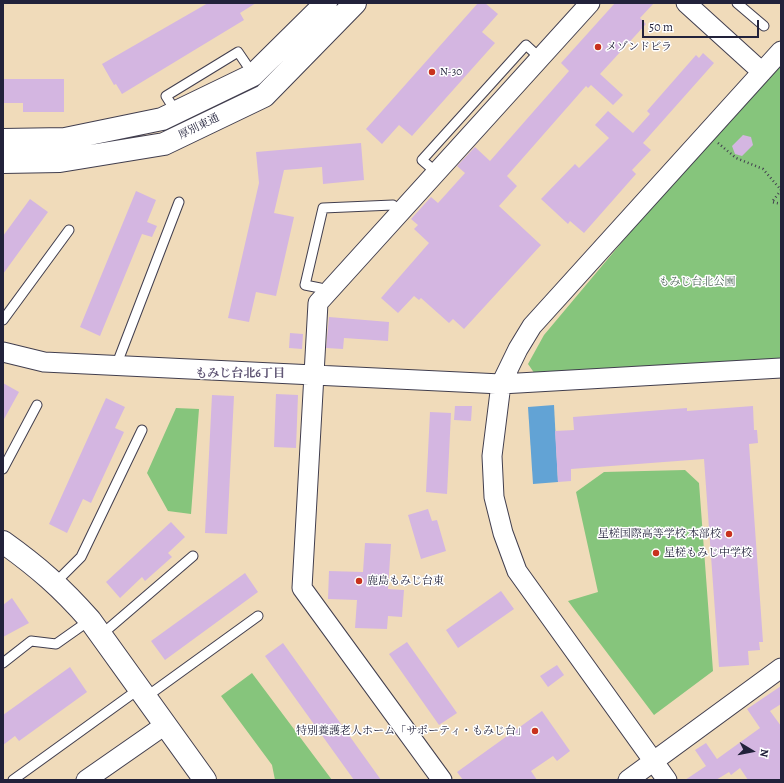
<!DOCTYPE html>
<html>
<head>
<meta charset="utf-8">
<style>
	body { margin:0 }
	#map { position:relative; width:784px; height:783px; overflow:hidden; background:#f0dbba; font-family:Alegreya,serif }
	canvas { display:block }
	.frame { position:absolute; inset:0; border:4px solid #22223b; pointer-events:none }
	.north { position:absolute; left:732px; top:731px; width:40px; height:40px; -webkit-text-stroke:3px #fff; paint-order:stroke; rotate:100deg; font-size:11px; font-weight:700; line-height:16px; text-align:center; color:#22223b }
	.north::after { content:''; display:block; margin:auto; width:14px; height:18px; background:#22223b; clip-path:polygon(50% 0,100% 100%,50% 72%,0 100%) }
	.scale { position:absolute; left:642px; top:20px; width:117px; height:18px; box-sizing:border-box; border:2px solid #22223b; border-top:0; padding-left:5px; font-size:12px; line-height:14px; white-space:nowrap; color:#22223b; -webkit-text-stroke:3px #fff; paint-order:stroke }
</style>
</head>
<body>
<div id="map">
<canvas width="784" height="783"></canvas>
<div class="frame"></div>
<div class="north">N</div>
<div class="scale">50 m</div>
</div>
<script>
const c = document.querySelector('canvas').getContext('2d');
c.lineJoin = 'round';
function fillPath(path, color) {
  c.fillStyle = color;
  c.fill(path, 'evenodd');
}
function trace(path, color, width, dash) {
  c.strokeStyle = color;
  c.lineWidth = width;
  c.lineCap = dash ? 'butt' : 'round';
  c.setLineDash(dash || []);
  c.stroke(path);
}
function label(font, color, halo, rows, align = 'center') {
  c.font = font + ' Alegreya,"Noto Serif JP",serif';
  c.lineWidth = 3;
  c.setLineDash([]);
  c.textBaseline = 'middle';
  c.strokeStyle = halo;
  c.fillStyle = color;
  for (const [text, x, y, turn = 0] of rows) {
    c.save();
    c.translate(x, y);
    c.rotate((+turn || 0) * Math.PI / 180);
    c.textAlign = isNaN(turn) ? turn : align;
    if (halo) c.strokeText(text, 0, 0);
    c.fillText(text, 0, 0);
    c.restore();
  }
}
const green = new Path2D(`
	M781 59V360L537 377 528 364 544 335 711 136Z
	M176 408 199 409 191 514 168 511 147 473Z
	M685 470 699 483 713 671 654 715 568 601 598 592 576 492 604 472Z
	M252 673 332 780H275L272 765 221 696Z`);
const water = new Path2D(`
	M554 405 558 482 533 484 528 407Z`);
const building = new Path2D(`
	M208 3H256L240 13 244 20 122 94 116 84 114 85 102 64Z
	M478 3H485L498 14 482 32 495 43 412 136 399 125 382 144 366 129Z
	M615 3H654L640 18 646 24 600 74 623 95 613 105 591 85 588 88 586 86 507 176 517 186 499 206 541 245 464 329 453 319 449 323 421 298 419 300 414 296 398 313 381 298 429 243 414 229 418 225 411 219 431 197 438 203 465 173 457 166 475 147 490 161 569 71 561 63Z
	M703 53 714 63 643 143 651 150 632 170 636 174 584 233 570 221 568 224 541 199 575 164 579 168 609 138 595 125 608 111 633 133 650 114 647 111 696 55 699 58Z
	M3 79H64V112H23V103H3Z
	M743 135 751 137 753 145 742 156 735 154 732 146Z
	M361 143 364 180 323 184 322 167 284 170 274 213 294 217 276 296 256 292 249 322 228 318 259 183 256 152Z
	M136 191 156 200 147 222 157 226 152 237 142 234 100 336 80 327Z
	M30 199 48 212 3 274V236Z
	M329 317 389 322 388 341 344 338 343 349 326 348Z
	M290 333 303 334 302 349 289 348Z
	M3 383 19 392 3 421Z
	M276 394 298 395 296 448 274 447Z
	M212 395 234 396 227 534 205 533Z
	M106 398 125 407 115 428 124 432 91 503 83 499 67 533 49 524Z
	M455 406H472L471 421 454 420Z
	M753 406 754 430H757L758 443 749 444 763 642H759L760 650 748 651 749 665 719 667 704 459 571 469V481L558 482 555 431 574 430 573 417 687 408V411Z
	M430 412 451 413 447 494 426 492Z
	M428 509 432 521 437 520 446 551 421 559 408 515Z
	M171 522 185 537 168 553 172 557 145 581 142 577 120 598 106 582Z
	M365 543 391 544 388 589 404 590 402 617 388 616 387 629 355 628 357 600 328 599 329 571 363 572Z
	M245 573 258 592 165 660 151 641Z
	M501 591 514 609 458 648 446 630Z
	M12 598 29 623 3 637V605Z
	M407 642 457 713 439 725 389 654Z
	M283 643 381 780H354L265 656Z
	M557 665 564 675 548 687 540 676Z
	M70 667 87 692 19 741 15 736 3 745V715Z
	M781 686V704L770 711 781 726V780H748L740 768 731 775 729 772 716 780H685L706 766 695 750 706 743 717 759 760 728 747 709Z
	M542 711 570 751 557 761 553 756 531 771 537 780H463L457 772Z`);
const path = new Path2D(`
	M718 143 736 158 763 169 781 190
	M781 190 772 202 781 204`);
const service = new Path2D(`
	M737 3 764 26
	M176 112 166 96 238 52 253 74
	M437 173 422 160 526 45 541 59
	M327 294 320 288 305 285 323 208 393 205 402 212
	M3 320 69 230
	M116 366 179 202
	M3 469 37 405
	M55 583 81 557 142 430
	M101 635 193 556
	M3 663 31 641 56 644 90 620
	M146 697 258 616
	M13 780 139 689`);
const minor = new Path2D(`
	M686 3 762 72
	M3 352 44 362 501 384 781 368
	M86 780 165 725
	M442 780 302 588 318 303 590 3
	M628 780 781 668
	M667 780 517 571 503 533 494 497 492 456 501 384 518 349 532 326 781 51`);
const tertiary = new Path2D(`
	M3 140 65 139 162 119 253 75 326 3
	M3 162 60 161 164 144 264 96 355 3
	M3 542C38 567 62 588 90 620L205 780`);
const markers = [
	[598,47,4,"#c8321e"],
	[432,72,4,"#c8321e"],
	[729,534,4,"#c8321e"],
	[656,553,4,"#c8321e"],
	[359,581,4,"#c8321e"],
	[535,731,4,"#c8321e"]
];
const poiNames = [
	["メゾンドビラ",606,47],
	["N-30",440,72],
	["星槎国際高等学校 本部校",721,534,"right"],
	["星槎もみじ中学校",664,553],
	["鹿島もみじ台東",367,581],
	["特別養護老人ホーム「サポーティ・もみじ台」",527,731,"right"]
];
const streetNames = [
	["厚別東通",199,127,-26]
];
const parkNames = [
	["もみじ台北公園",697,282]
];
const neighbourhoodNames = [
	["もみじ台北6丁目",240,374]
];
fillPath(green, '#86c57c');
fillPath(water, '#62a3d5');
fillPath(building, '#d4b6e1');
trace(service, '#413e4e', 11);
trace(minor, '#413e4e', 21);
trace(tertiary, '#413e4e', 24);
trace(path, '#413e4e', 2.5, [1, 3]);
trace(service, '#fff', 9);
trace(minor, '#fff', 19);
trace(tertiary, '#fff', 22);
for (const [x, y, r, color] of markers) {
  const dot = new Path2D();
  dot.arc(x, y, r, 0, 2 * Math.PI);
  c.fillStyle = color;
  c.fill(dot);
  trace(dot, '#fff', 1.5);
}
label('11px', '#22223b', '#fff', poiNames, 'left');
label('11px', '#22223b', '#fff', streetNames);
label('11px', '#4a6355', '#fff', parkNames);
label('bold 12px', '#605675', '#fff', neighbourhoodNames);
</script>
</body>
</html>
